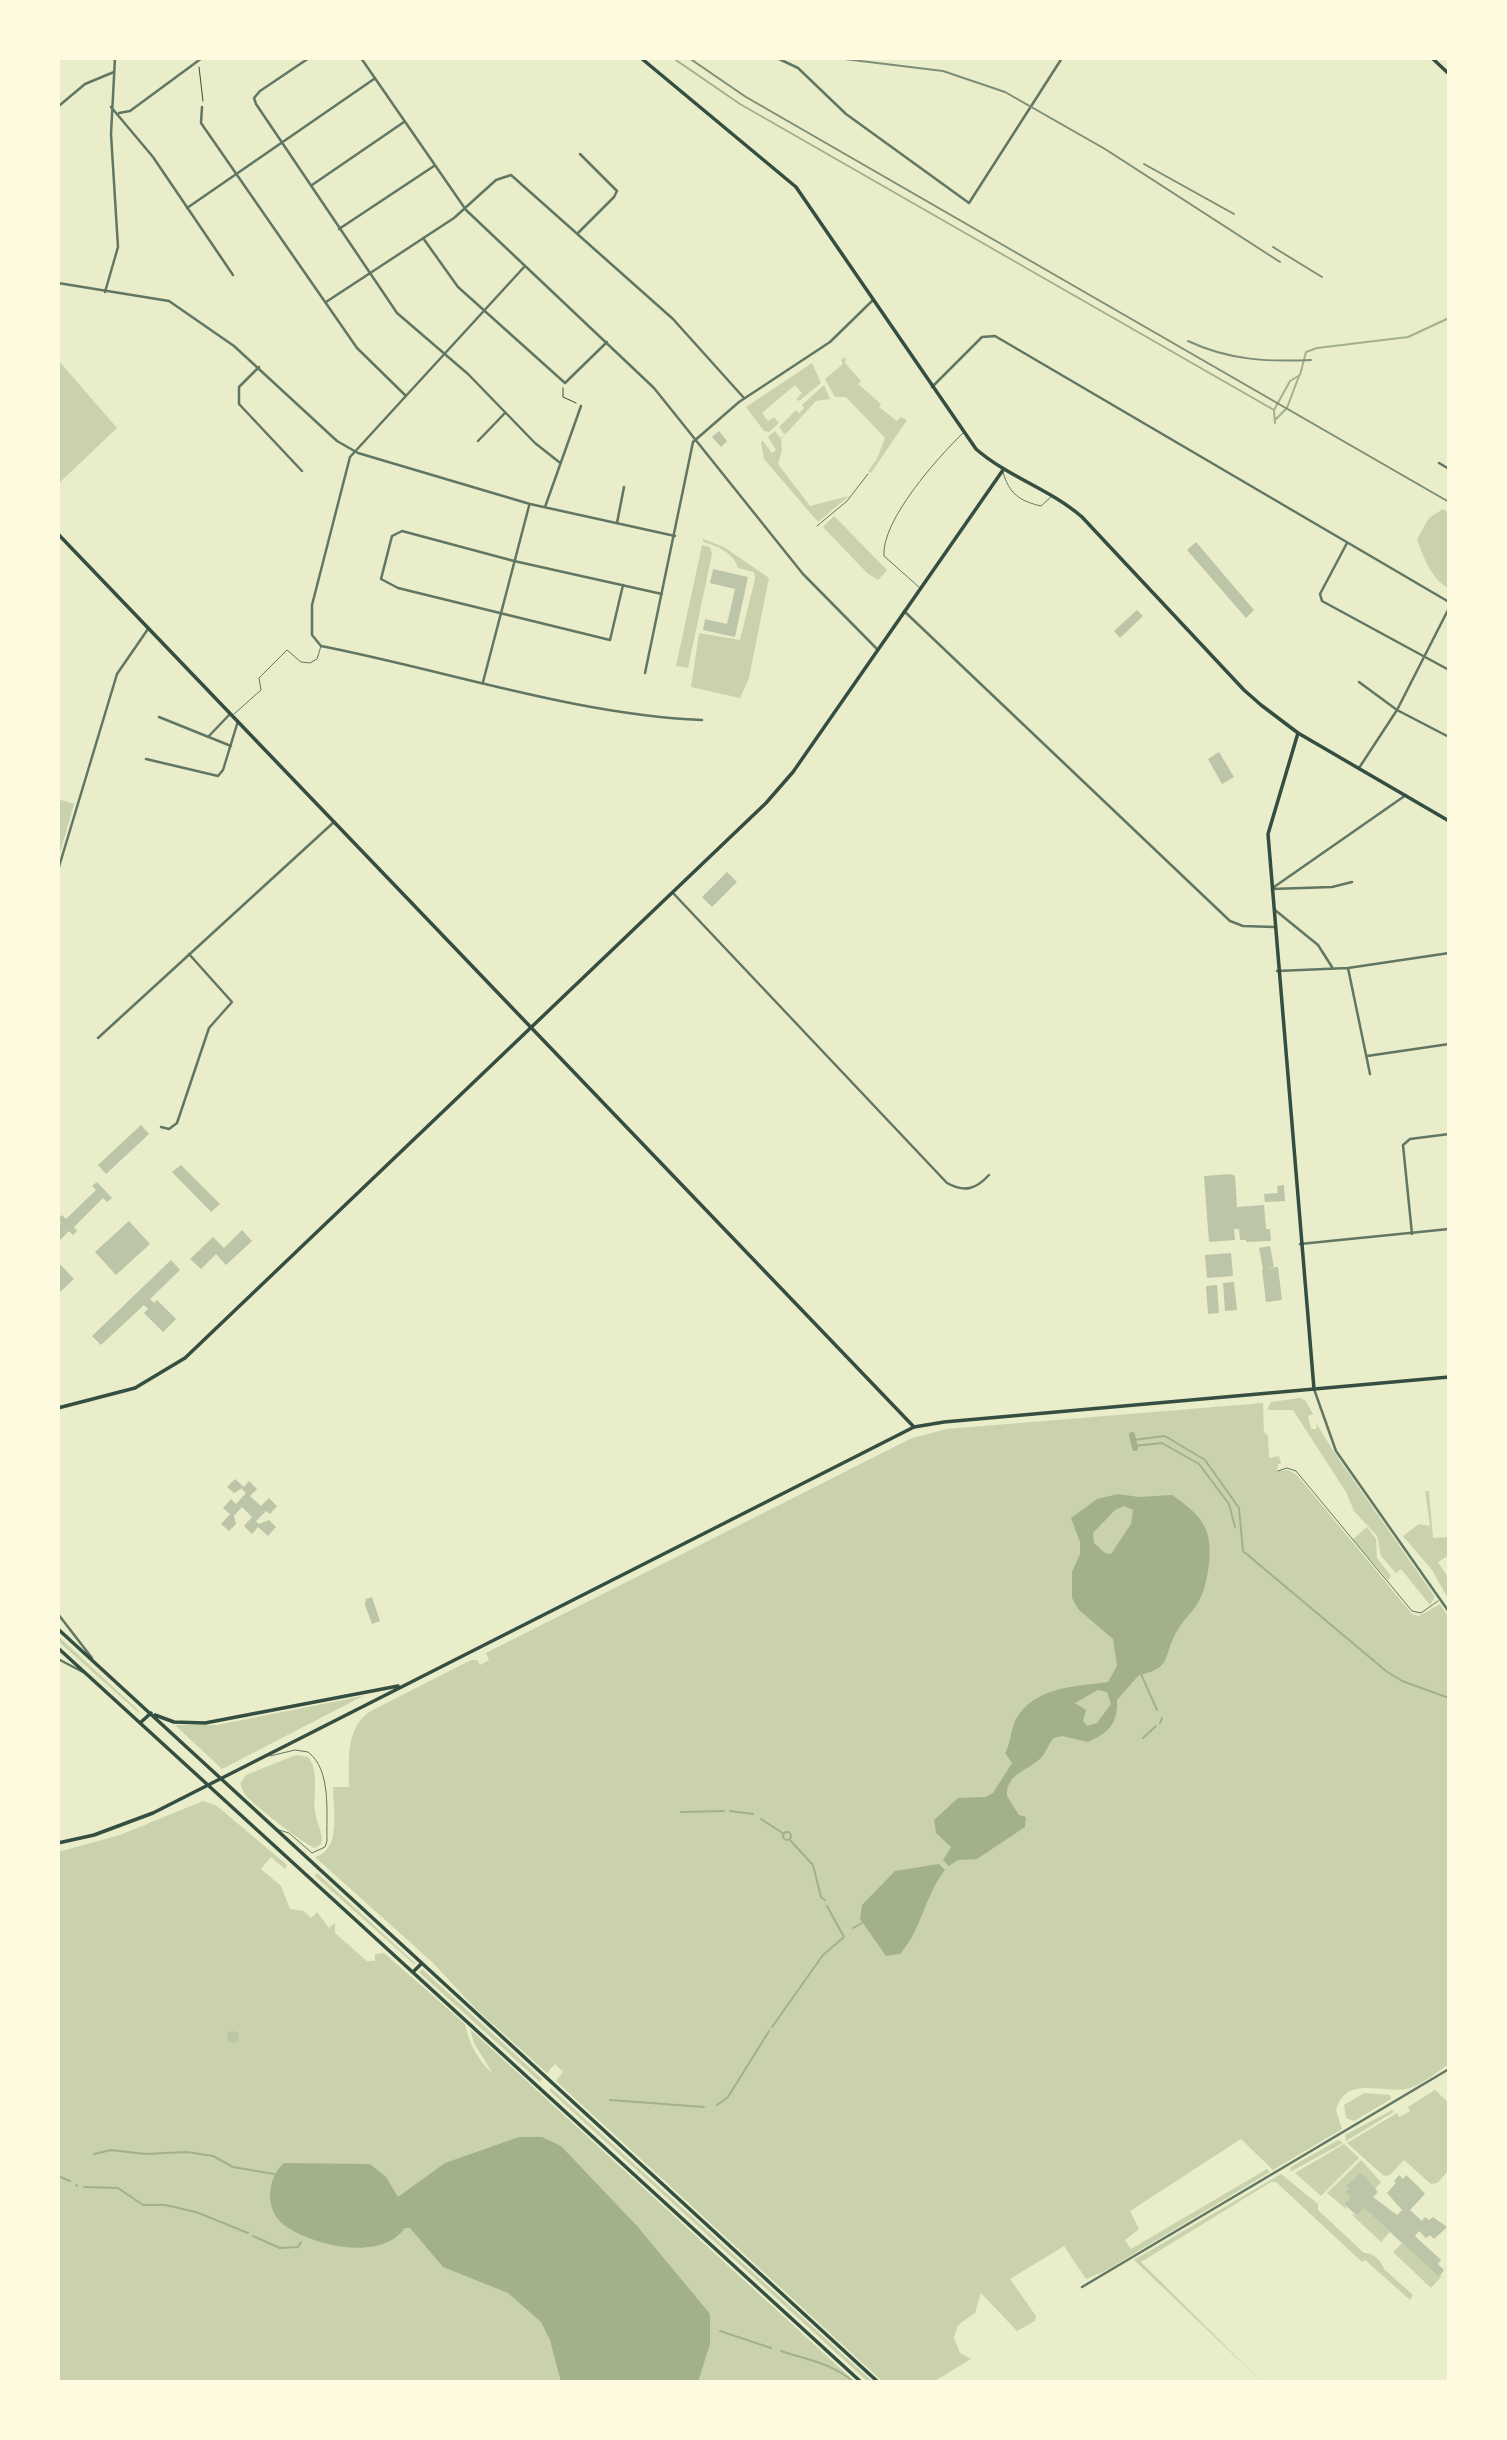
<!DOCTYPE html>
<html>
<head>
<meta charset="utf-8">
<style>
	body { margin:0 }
	#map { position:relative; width:1507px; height:2440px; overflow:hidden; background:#e9edc9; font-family:"DM Sans",sans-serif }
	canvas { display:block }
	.frame { position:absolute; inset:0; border:60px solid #fefae0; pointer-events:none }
</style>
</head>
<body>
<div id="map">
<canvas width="1507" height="2440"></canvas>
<div class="frame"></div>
</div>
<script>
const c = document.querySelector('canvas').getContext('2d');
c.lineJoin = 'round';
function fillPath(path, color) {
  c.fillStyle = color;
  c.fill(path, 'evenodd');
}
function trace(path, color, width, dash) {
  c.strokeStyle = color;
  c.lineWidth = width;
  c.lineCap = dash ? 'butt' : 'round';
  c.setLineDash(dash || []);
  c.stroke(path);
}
const green = new Path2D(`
	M846 357 845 363 861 381 858 384 881 404 879 407 897 421 901 417 907 420 871 473 868 471 877 459 885 438 846 397H835L825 379 843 364 841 360Z
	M58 360 117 428 58 484Z
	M812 363 821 383 799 401 796 399 802 393 795 385 762 413 768 421 774 417 779 423 769 432 764 431 746 407Z
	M824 385 830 399 816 401 781 439 782 450 778 464 810 506 849 496 818 522 764 459 761 442 763 441 772 453 776 450 768 437 775 431 780 438 785 435 779 427 796 410 799 413 804 408 802 405Z
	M1443 509 1449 513V589C1431 578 1424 559 1417 539L1429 518Z
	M834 516 887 570 878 580 867 573 823 527Z
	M703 539 724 547 769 578 749 678 740 698 691 687 699 633 740 640 755 579 754 572 738 568C734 553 718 546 703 542Z
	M702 545 710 547 712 554 688 668 676 666Z
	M58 799 74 804 58 860Z
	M1300 1398 1305 1400 1313 1414 1308 1416 1311 1429H1317L1316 1423 1334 1452 1435 1597 1430 1605 1401 1569 1396 1573 1381 1556 1377 1536 1354 1511 1346 1492 1293 1410H1267L1271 1402Z
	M1263 1403 1264 1432 1268 1436 1269 1458 1279 1456 1281 1464H1278L1277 1471 1288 1470 1297 1475 1412 1614 1419 1616 1440 1604 1449 1618V2064C1437 2072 1424 2083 1410 2088 1385 2096 1347 2073 1336 2110L1342 2129 1273 2170 1241 2139 1130 2211 1139 2229 1125 2240 1131 2249 1267 2169 1270 2172 1105 2271 1086 2279 1064 2246 1010 2279 1036 2316 1035 2321 1017 2331 981 2293 975 2313 958 2325 954 2338 960 2353 971 2359 933 2382H883L556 2081 563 2072 555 2064 547 2073 477 2010 432 1962 315 1857C342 1849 333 1810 333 1787H349C349 1760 345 1730 369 1712L471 1660H477L480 1665 489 1660 486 1653 912 1438 947 1429Z
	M1425 1491H1429L1433 1538 1449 1537V1555L1438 1562 1449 1579V1600L1432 1570 1403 1536 1419 1524 1430 1526Z
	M1367 1527 1376 1539 1377 1558 1391 1576 1388 1580 1348 1534 1353 1539Z
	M58 1636 139 1711 140 1714 58 1641Z
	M363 1696 222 1769 175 1725H217Z
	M296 1755 308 1757C321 1773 311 1798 316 1817 318 1827 324 1834 321 1844L315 1848C308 1847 249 1802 244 1793 242 1790 242 1787 240 1784L246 1775Z
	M203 1801 217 1806 287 1865 285 1869 271 1857 261 1869 281 1886 290 1909 304 1911 311 1918 317 1912 329 1928 335 1923V1933L367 1961H375V1954L384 1953 465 2024C469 2044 478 2060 493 2074L474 2043 470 2029 855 2382H58V1852L120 1835Z
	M317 1873 415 1963V1965L315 1876Z
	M422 1969 542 2079 540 2082 419 1972Z
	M551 2088 873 2382H868L549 2090Z
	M1435 2090 1449 2103V2170L1437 2183 1431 2184 1404 2160 1390 2175 1384 2176 1347 2143 1397 2113 1399 2117 1410 2111 1408 2107Z
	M1364 2093 1390 2095 1391 2099 1354 2121 1346 2118 1344 2105Z
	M1392 2110 1394 2112 1346 2141 1345 2135Z
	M1338 2140 1343 2143 1290 2172 1291 2167Z
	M1344 2144 1359 2158 1321 2196 1295 2173Z
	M1361 2160 1381 2182 1375 2189 1361 2172 1347 2185 1349 2188 1345 2192 1351 2197 1344 2204 1347 2210 1327 2193Z
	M1281 2174 1318 2204V2210L1364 2253C1374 2253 1381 2260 1384 2269L1413 2295 1410 2300 1365 2260 1362 2262 1276 2182H1271L1141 2262 1262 2382 1134 2260Z
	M1364 2208 1390 2232 1381 2242 1351 2214 1357 2216Z
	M1402 2243 1439 2277 1443 2275 1431 2288 1393 2252Z`);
const water = new Path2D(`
	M1118 1494 1139 1497 1172 1495C1202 1516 1213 1528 1209 1565 1207 1578 1205 1589 1199 1601 1193 1612 1183 1620 1177 1631 1162 1657 1173 1668 1139 1675L1117 1700C1118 1723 1109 1733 1088 1742L1062 1736 1054 1738C1048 1744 1046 1753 1041 1758 1028 1771 1006 1773 1007 1796L1019 1815 1026 1817 1025 1827 977 1859 958 1860 949 1866 943 1860 951 1847 936 1833 934 1820 958 1798 985 1797 993 1793 1012 1763 1005 1753C1011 1743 1010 1732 1015 1721 1032 1687 1076 1686 1108 1682L1117 1666 1113 1639 1078 1609 1072 1598V1572L1080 1554V1542L1071 1518 1097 1499ZM1124 1506 1133 1510 1131 1524 1111 1554 1105 1553 1094 1543 1093 1533 1115 1510ZM1098 1690 1107 1692 1111 1704 1097 1723 1087 1726 1083 1721 1086 1710 1075 1703Z
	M939 1864 945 1870C925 1895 921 1931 900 1954L886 1956 860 1919 862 1905 895 1871Z
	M519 2137H542L561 2146 638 2227 710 2314V2344L698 2382H561L550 2340 541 2322 508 2293 443 2267 410 2228H405C381 2262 313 2246 284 2225 264 2210 267 2177 284 2163L370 2164 386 2177 398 2197 445 2163Z`);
const stream = new Path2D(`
	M673 58 740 104 1274 410 1290 381 1300 375 1306 352 1317 348 1408 337 1449 318
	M1274 411 1275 423
	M1275 420 1287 408 1299 376
	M1133 1440 1165 1436 1205 1460 1239 1508 1243 1551 1386 1671 1402 1681 1449 1698
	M1134 1446 1162 1443 1199 1464 1229 1504 1235 1527
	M1141 1674 1157 1710
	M1160 1723 1162 1718
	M1143 1738 1156 1726
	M730 1811 753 1814
	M681 1812 724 1811
	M761 1819 784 1834
	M783 1836a4 4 0 1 1 8 0a4 4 0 1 1-8 0Z
	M789 1839 813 1865 821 1897 825 1900
	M853 1928 862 1923
	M772 2027 823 1955 844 1937 827 1906
	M610 2100 704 2107
	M717 2105 728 2097 769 2031
	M94 2154 111 2150 145 2154 187 2152 213 2156 233 2167 274 2174
	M58 2176 70 2181
	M76 2185 77 2186
	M84 2187 118 2188 143 2205H165L196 2212 248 2233
	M253 2236 280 2248 298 2247 301 2242
	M720 2331 771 2348
	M781 2351C808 2360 831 2363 854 2382`);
const canal = new Path2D(`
	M1132 1435 1135 1448`);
const building = new Path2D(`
	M719 431 727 441 721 447 712 437Z
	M1196 542 1254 610 1246 618 1187 550Z
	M713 569 748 577 735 637 703 630 705 619 727 624 735 589 710 583Z
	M1137 610 1143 616 1120 638 1114 631Z
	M1219 752 1234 777 1222 784 1208 759Z
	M727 872 737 882 712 907 702 897Z
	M141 1125 149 1134 106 1174 98 1165Z
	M181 1165 220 1204 211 1212 172 1172Z
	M1231 1174 1235 1176 1237 1207 1264 1205 1266 1229H1270L1271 1241 1246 1242V1240H1240L1239 1229H1234L1235 1240 1209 1242 1204 1176Z
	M97 1182 112 1198 107 1202 103 1198 74 1227 77 1231 73 1235 69 1231 58 1242V1227L61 1223 58 1219 62 1215 66 1219 96 1190 92 1186Z
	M1284 1185 1285 1201 1265 1202 1264 1194 1278 1193 1277 1186Z
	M129 1221 150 1244 116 1275 95 1252Z
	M242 1230 252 1241 226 1265 216 1254 201 1269 190 1259 213 1237 224 1248Z
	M1270 1246 1274 1267 1263 1269 1259 1248Z
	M1231 1253 1233 1276 1207 1278 1205 1255Z
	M171 1260 180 1270 150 1299 154 1303 157 1300 176 1319 163 1332 144 1313 148 1309 144 1305 101 1345 92 1336Z
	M58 1262 74 1279 58 1294Z
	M1278 1267 1282 1300 1266 1302 1262 1269Z
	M1234 1282 1237 1310 1225 1311 1223 1283Z
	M1217 1285 1219 1313 1208 1314 1206 1286Z
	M235 1479 244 1487 234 1493 227 1487Z
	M249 1481 257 1489 250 1496 261 1506 269 1498 277 1506 270 1514 266 1511 256 1521 259 1524 269 1520 276 1527 268 1536 258 1527 252 1534 244 1526 252 1517 242 1507 234 1516 236 1524 229 1531 221 1524 230 1514 223 1508 231 1499 236 1504 246 1493 242 1489Z
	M372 1597 380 1621 372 1624 365 1605 366 1599Z
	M227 2037a6 6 0 1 1 12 0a6 6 0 1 1-12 0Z
	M1361 2172 1378 2192 1373 2197 1397 2215 1402 2210 1387 2193 1396 2183 1394 2181 1399 2175 1403 2179 1406 2175 1418 2186 1425 2194 1410 2210 1422 2221 1425 2217 1429 2220 1433 2217 1447 2227 1434 2239 1430 2235 1426 2238 1419 2231 1415 2236 1441 2260 1438 2264 1444 2270 1439 2277 1364 2208 1357 2216 1344 2204 1351 2197 1345 2192 1349 2188 1346 2186Z`);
const path = new Path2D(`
	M199 67 203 101
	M563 388V397L576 403`);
const service = new Path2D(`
	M1003 472C1009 494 1020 501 1041 506L1051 497
	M817 526 847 501 868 474
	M920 588 884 556C881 521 938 457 963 433
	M234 714 261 690 259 678 287 650 301 662 310 663 317 659 321 646
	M1278 1471 1287 1468 1296 1471 1412 1611 1421 1613 1438 1601
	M270 1756 295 1750 308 1752C332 1770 326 1814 327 1841L325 1847 312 1853 289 1833 279 1830`);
const minor = new Path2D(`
	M309 58 260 91 254 98 256 104 397 313 468 374 535 443 559 462
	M361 58 466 210 654 388 803 574 878 650
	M777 58 798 68 846 114 969 203 1062 58
	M60 105 85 84 114 72
	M111 107 153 157 233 275
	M202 107 201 123 357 348 406 396
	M119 113 130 111 202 58
	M312 185 404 122
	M187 208 374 79
	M339 229 434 166
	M578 233 614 197 617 191 580 154
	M423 238 458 287 565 383 607 342
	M525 266 350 457 312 605V635L321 646C444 670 577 715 702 720
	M58 283 169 301 234 346 337 441 358 453 530 504 675 536
	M105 292 118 247 111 134 115 58
	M326 302 454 218 496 180 511 175 673 319 744 398
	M259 367 239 387V404L302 471
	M932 387 982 337 995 336 1449 602
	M478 441 505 413
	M1439 463 1449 469
	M545 507 581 406
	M617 523 624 487
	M1347 543 1320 594 1322 601 1449 670
	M623 585 610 640 398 588 381 579 392 536 402 531 514 561 662 594
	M904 611 1230 921 1243 926 1274 927
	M645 673 693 442 739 402 830 342 873 300
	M483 682 529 506
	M1359 682 1397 710 1449 737
	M159 717 231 746
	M208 737 230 714
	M146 759 218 776 223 770 238 721
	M1359 768 1397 710 1449 608
	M58 870 117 674 148 629
	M1274 887 1406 795
	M1272 889 1332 887 1352 882
	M673 893 947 1183C965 1193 976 1189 989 1175
	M1275 910 1318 945 1332 967
	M1348 968 1370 1074
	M1277 971 1348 968 1449 953
	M98 1038 334 822
	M1367 1056 1449 1044
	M161 1127 169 1129 177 1123 209 1028 232 1002 189 954
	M1412 1234 1403 1145 1410 1139 1449 1134
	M1300 1244 1449 1229
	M1314 1389 1336 1451 1449 1612
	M58 1614 92 1658
	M58 1659 83 1672
	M1082 2287 1449 2069`);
const secondary = new Path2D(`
	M58 534 914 1427
	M1298 733 1268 834 1314 1389
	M58 1408 135 1388 185 1358 766 803 793 772 1003 470`);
const primary = new Path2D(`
	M641 58 796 187 976 449C1008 477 1050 489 1082 517L1244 690 1261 705 1298 733 1449 821
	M1432 58 1449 74
	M58 1629 878 2382
	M58 1648 861 2382
	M155 1715 174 1722 205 1723 398 1686
	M140 1723 151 1713
	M58 1843 94 1835 153 1813 914 1427 944 1422 1449 1377
	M413 1972 422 1963`);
const rail = new Path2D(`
	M689 58 746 97 1449 502
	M836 58 943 71 1005 92 1105 149 1280 262
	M1144 164 1234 214
	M1273 247 1322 277
	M1188 341C1228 360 1267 362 1311 360`);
fillPath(green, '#cad2ad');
fillPath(water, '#a3b18a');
trace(stream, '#a3b18a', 2);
trace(canal, '#a3b18a', 6);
fillPath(building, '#bcc5a7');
trace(path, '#344e41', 1);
trace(service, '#617663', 1);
trace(minor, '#617663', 2.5);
trace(secondary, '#344e41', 3.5);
trace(primary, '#344e41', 3.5);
trace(rail, '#7c8e77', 2);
</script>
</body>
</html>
